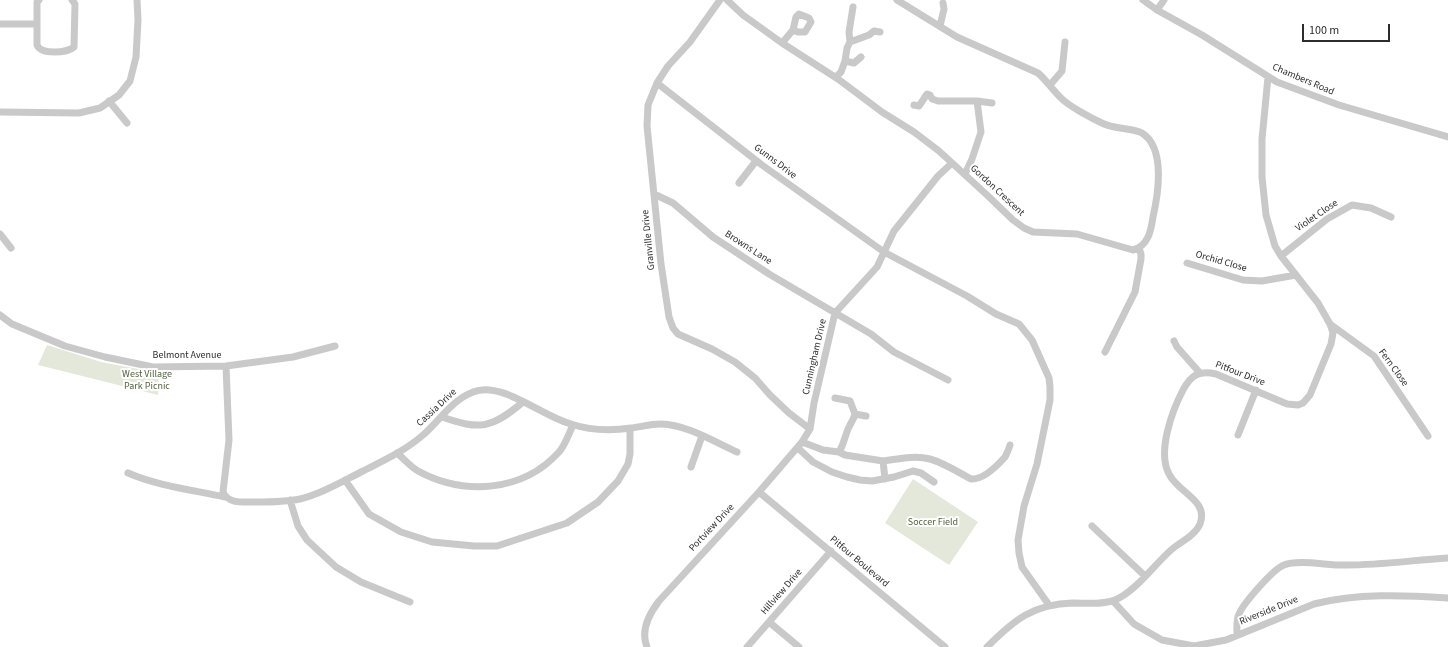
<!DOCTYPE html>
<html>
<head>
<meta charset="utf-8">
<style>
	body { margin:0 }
	#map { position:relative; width:1448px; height:647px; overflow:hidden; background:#fff; font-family:"Source Sans 3",sans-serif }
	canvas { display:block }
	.scale { position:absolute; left:1302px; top:24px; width:88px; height:18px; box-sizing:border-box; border:2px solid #2c2c2c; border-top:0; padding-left:5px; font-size:12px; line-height:14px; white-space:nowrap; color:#2c2c2c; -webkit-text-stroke:3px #fff; paint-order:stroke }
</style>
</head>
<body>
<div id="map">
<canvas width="1448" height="647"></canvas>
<div class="scale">100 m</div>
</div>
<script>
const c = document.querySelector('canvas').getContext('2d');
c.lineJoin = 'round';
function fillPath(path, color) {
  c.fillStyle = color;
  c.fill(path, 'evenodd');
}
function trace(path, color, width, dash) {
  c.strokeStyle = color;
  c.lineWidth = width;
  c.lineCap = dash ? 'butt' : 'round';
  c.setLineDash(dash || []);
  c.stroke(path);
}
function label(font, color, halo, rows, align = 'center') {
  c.font = font + ' "Source Sans 3",sans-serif';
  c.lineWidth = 4;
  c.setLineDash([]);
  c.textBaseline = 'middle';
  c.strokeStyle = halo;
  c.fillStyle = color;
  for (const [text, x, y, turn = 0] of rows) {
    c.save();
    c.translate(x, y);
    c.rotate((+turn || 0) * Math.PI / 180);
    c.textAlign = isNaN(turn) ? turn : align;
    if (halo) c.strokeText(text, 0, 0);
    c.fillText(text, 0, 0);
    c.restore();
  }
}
const green = new Path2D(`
	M47 345 101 362 138 369 159 371 158 395 38 365Z
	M913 479 978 522 949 565 885 523Z`);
const minor = new Path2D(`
	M39 0 37 2V45C41 55 67 53 74 47L75 4 72 0
	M720 0 690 42 668 66 657 83 648 105 647 126 661 264 669 317 673 328 678 334 712 349 735 362 755 378 770 395 789 413 810 429
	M727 0 743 15 782 43 838 79 882 112 914 132 939 151 987 195 1013 220 1024 228 1033 232 1077 234 1133 250C1148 246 1151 231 1153 217 1158 195 1166 148 1142 133 1133 128 1115 129 1104 124 1093 119 1068 106 1060 97 1052 89 1046 80 1038 73L957 37 897 0
	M1143 0 1157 10 1202 35 1277 82 1339 105 1448 137
	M1157 10 1164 0
	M0 24H37
	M940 26 944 9 943 3
	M850 42 849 32 853 7
	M782 43 793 30 798 32H805L811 22 809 18 799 14 796 17 793 30
	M845 61 847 48 850 42 869 35 874 31 880 32
	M836 77 841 72 845 61 854 63 861 57
	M657 83 762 165 884 252 967 296 996 314 1019 324 1032 340 1049 378 1050 387V400L1037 464 1024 506 1018 540 1019 553 1022 567 1049 605
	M1050 85 1062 71 1065 42
	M109 101 127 123
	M977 101 992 103
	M914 105 919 106 927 94 930 95 932 99 938 101H977L981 132 972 159 965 174
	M0 112 79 113 100 108 119 95 130 81 136 57 138 20 137 0
	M739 183 756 161
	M654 194 673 203 713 237 769 274 871 334 894 352 948 380
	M0 234 11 248
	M1281 256 1327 219 1352 205 1371 208 1391 217
	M1187 263 1243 280 1262 281 1296 275
	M0 315 12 324 65 346 105 357 153 367 226 366 293 357 335 346
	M1330 324 1374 356 1428 436
	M1174 341 1177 347 1200 373
	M1105 352 1135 292 1141 259V254L1139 248
	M226 366 229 440 223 492C228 504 243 502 255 502 270 502 285 502 300 499 321 494 341 482 361 472 382 461 405 451 423 435 439 421 452 400 473 392 501 380 543 417 571 424 589 430 611 431 631 428 640 427 651 424 661 424 685 424 715 442 737 452
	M835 398 850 401 855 414
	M442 417C480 430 491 429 523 402
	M1238 435 1256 390
	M802 442 823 450 839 452 845 455 883 461
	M798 448 813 462 832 472 847 477 860 480 872 481 894 477 913 471 921 473 934 482
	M839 452C844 444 845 435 849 427 851 422 854 419 855 414L866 416
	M397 453C404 459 411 467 418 471 464 496 523 492 559 452 565 446 569 433 573 425
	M691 467 702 436
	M128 473C158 486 193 490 225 497
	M885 479 883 461C898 459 915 455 930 459 944 463 958 472 971 479 983 480 997 466 1005 457 1007 453 1009 449 1010 445
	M345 480 369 514 401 532 432 542 474 546H497L567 523 598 502 618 481 628 464 630 454V429
	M759 492 945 647
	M290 500 298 526 307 540 336 567 361 582 410 602
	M1092 526 1145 576
	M1113 601 1134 624 1162 640 1194 646 1226 640 1314 604C1357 593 1404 595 1448 598
	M769 622 799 647
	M1237 635C1237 628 1236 621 1239 614 1243 604 1273 569 1284 565 1299 559 1330 566 1347 565 1381 565 1414 560 1448 558
	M647 647C640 630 649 614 659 601L759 492 802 442 810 429 814 403 835 313 877 267 894 231 938 176 952 163
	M747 647 831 551
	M987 647C1014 620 1033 604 1073 603 1086 603 1102 605 1115 600 1135 592 1154 565 1171 550 1180 542 1195 536 1200 524 1209 500 1178 493 1169 474 1157 452 1172 411 1183 390 1191 375 1199 370 1216 374L1287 404 1298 405 1303 403 1310 395 1331 344 1333 333 1330 324 1318 303 1281 256 1275 246 1266 215 1262 177V139L1268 77`);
const streetNames = [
	["Chambers Road",1303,80,23],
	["Gunns Drive",775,162,37],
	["Gordon Crescent",997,191,43],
	["Violet Close",1317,216,-34],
	["Granville Drive",649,240,-96],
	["Browns Lane",748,248,33],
	["Orchid Close",1221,262,16],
	["Belmont Avenue",187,356],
	["Cunningham Drive",815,357,-77],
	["Fern Close",1393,368,54],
	["Pitfour Drive",1240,374,21],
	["Cassia Drive",437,408,-43],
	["Portview Drive",712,528,-47],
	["Pitfour Boulevard",859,562,40],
	["Hillview Drive",782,592,-49],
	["Riverside Drive",1269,611,-22]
];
const parkNames = [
	["West Village",147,375],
	["Park Picnic",147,387],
	["Soccer Field",933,523]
];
fillPath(green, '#e3e8da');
trace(minor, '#c9c9c9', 7);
label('10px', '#2c2c2c', '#fff', streetNames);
label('10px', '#52633e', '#fff', parkNames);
</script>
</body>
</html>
